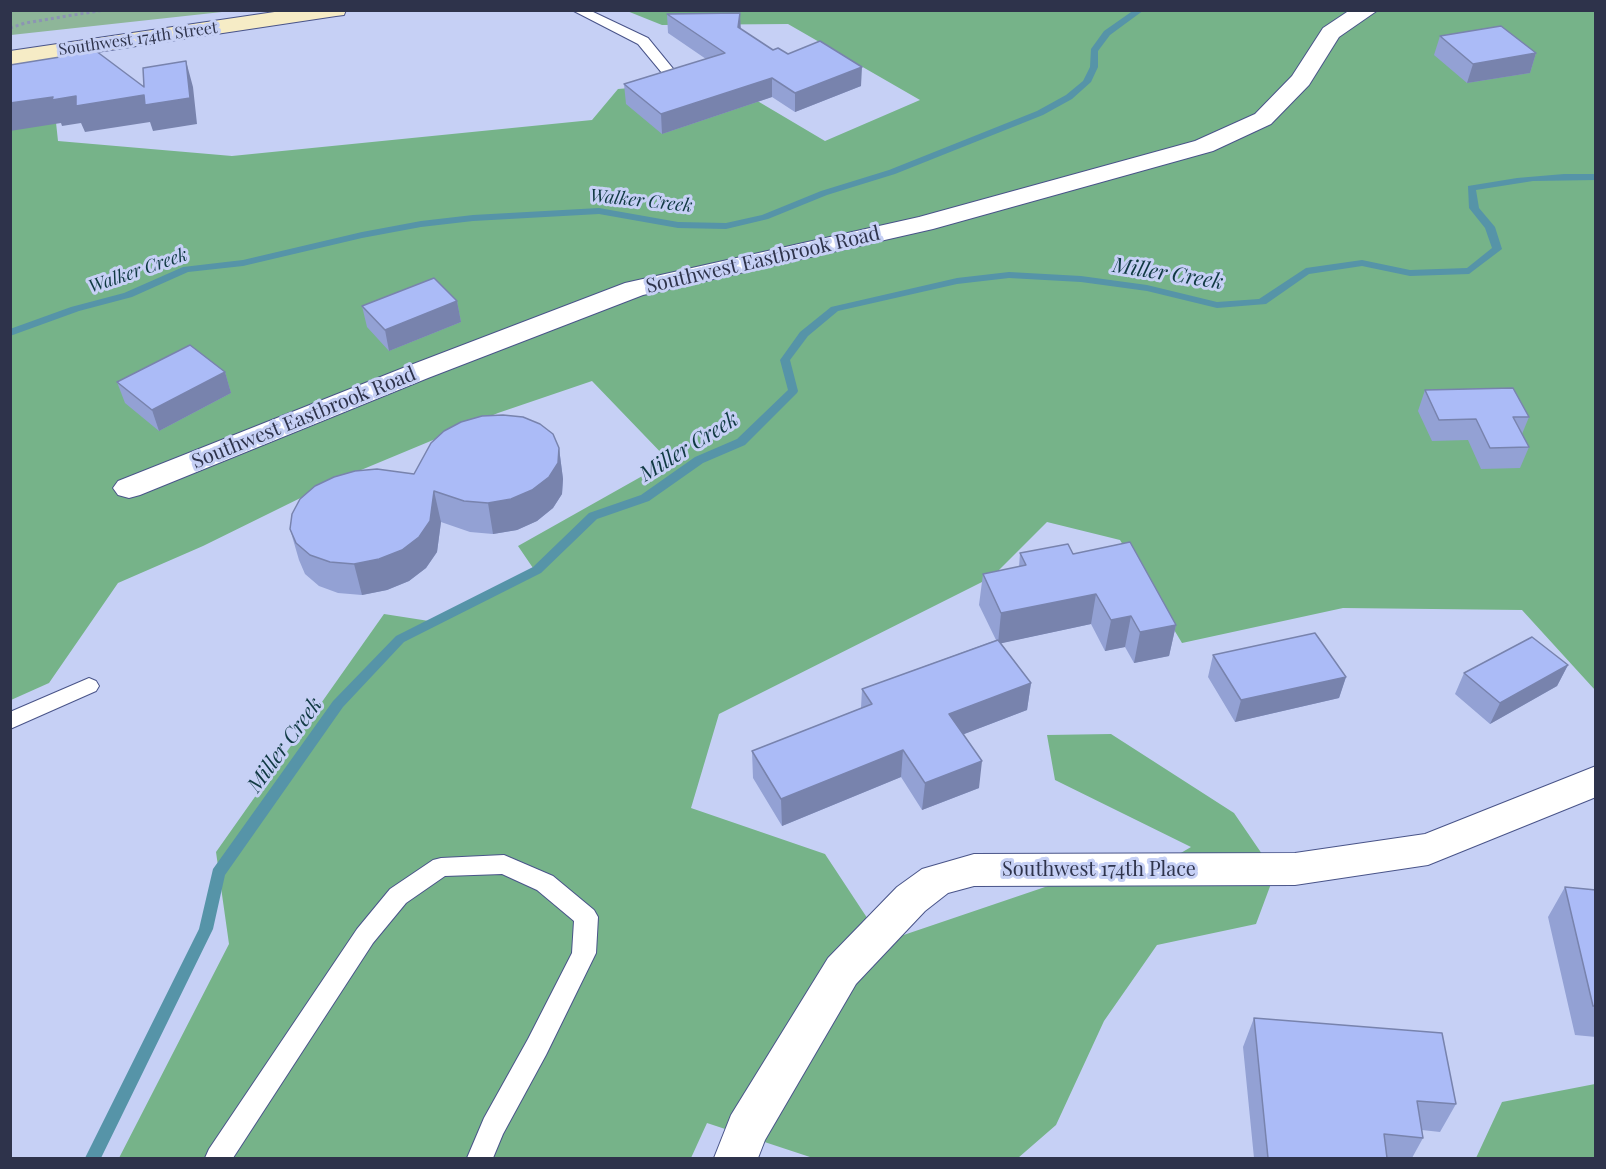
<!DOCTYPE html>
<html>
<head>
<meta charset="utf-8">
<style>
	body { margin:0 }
	#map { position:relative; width:1606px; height:1169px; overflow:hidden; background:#c6d0f5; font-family:"Playfair Display",serif }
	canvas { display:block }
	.frame { position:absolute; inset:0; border:12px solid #2e334b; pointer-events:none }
</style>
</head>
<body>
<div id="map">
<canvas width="1606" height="1169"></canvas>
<div class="frame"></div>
</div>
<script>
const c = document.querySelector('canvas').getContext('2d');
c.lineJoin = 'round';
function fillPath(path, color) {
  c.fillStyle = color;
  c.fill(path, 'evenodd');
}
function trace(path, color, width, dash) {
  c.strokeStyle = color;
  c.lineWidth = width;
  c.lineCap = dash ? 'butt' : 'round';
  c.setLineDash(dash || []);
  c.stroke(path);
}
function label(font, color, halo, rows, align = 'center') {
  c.font = font + ' "Playfair Display",serif';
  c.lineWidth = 6;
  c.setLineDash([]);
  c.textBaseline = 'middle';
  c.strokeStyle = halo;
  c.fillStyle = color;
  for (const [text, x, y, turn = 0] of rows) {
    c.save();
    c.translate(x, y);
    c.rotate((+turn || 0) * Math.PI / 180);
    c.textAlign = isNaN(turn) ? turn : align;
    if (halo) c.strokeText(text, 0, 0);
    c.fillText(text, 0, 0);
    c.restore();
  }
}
const green = new Path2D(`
	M11 10H231V11L11 35Z`);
const forest = new Path2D(`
	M627 11H1595V690L1522 610 1343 608 1182 643 1120 540 1047 522 992 577 719 714 691 808 825 854 883 942 1048 886 1142 876 1191 847 1055 780 1047 735 1111 734 1234 813 1275 873 1256 924 1157 945 1104 1021 1056 1125 1018 1158H813L707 1123 691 1158H119L229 944 216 852 384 614 429 621 533 568 518 546 669 461 592 381 498 413 337 480 203 546 118 583 49 683 11 700V73L50 67 58 141 232 156 592 120 618 89 722 80 825 141 920 100 788 24 662 25Z
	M1595 1084V1158H1476L1502 1102Z`);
const stream = new Path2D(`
	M1134 10H1144L1110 35 1098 51V67L1091 82 1072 99 1043 115 895 174 827 195 768 219 726 229 678 228 599 214 473 221 421 227 362 238 243 266 188 272 132 297 79 311 10 336V329L71 307 124 293 183 267 243 260 362 232 421 221 473 215 599 208 678 222 726 223 762 215 821 191 889 170 1037 111 1066 95 1083 81 1090 67 1091 49 1104 31Z
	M1564 174H1596V180L1533 181 1476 190 1479 208 1495 227 1502 249 1469 274 1410 276 1362 266 1309 274 1266 304 1217 308 1147 291 1081 282 1009 278 957 284 838 311 808 336 790 360 798 391 797 393 745 445 703 463 649 501 597 519 541 573 404 642 343 707 225 875 213 929 101 1158H85L199 929 213 869 333 701 396 636 533 567 589 513 641 495 695 457 737 439 788 390 780 360 800 332 831 307 957 278 1009 272 1081 276 1147 285 1217 302 1259 299 1306 268 1362 260 1410 270 1467 268 1492 248 1485 228 1469 208 1468 186 1517 178Z`);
const path = new Path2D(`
	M10 28 25 23 104 10`);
const lane = new Path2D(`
	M572 10H589L648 38 679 76 672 80 667 79 638 44Z
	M89 678 96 681 99 686 96 691 10 729V712Z
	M504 855 553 876 594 910 598 917 596 953 546 1055 503 1134 493 1158H467L484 1118 528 1039 572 953 574 921 537 890 502 874 445 876 406 903 373 943 233 1158H205L209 1149 357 929 390 889 433 860 441 858Z`);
const street = new Path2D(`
	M1350 10H1378L1339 37 1309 85 1271 124 1213 151 933 229 643 295 428 378 140 495 129 498 118 495 113 488 118 481 408 366 625 283 919 217 1195 141 1255 114 1292 76 1323 28Z
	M1596 766V797L1428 865 1295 885 974 886 948 893 925 911 856 984 765 1140 758 1158H714L731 1115 828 958 897 887 922 869 974 854 1295 853 1425 834Z`);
const secondary = new Path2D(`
	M288 10H346L344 15 336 16 10 65V51Z`);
const wall = new Path2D(`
	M740 13V29L773 50 788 54 861 86 795 112 772 97 662 134 626 104 624 84 706 59 668 33 667 14Z
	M1440 36 1536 53 1530 73 1467 83 1434 55Z
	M457 301 461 322 389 351 367 327 362 306Z
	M225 372 231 393 159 431 125 403 117 382Z
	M1425 390 1529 417 1522 434 1529 447 1520 468 1481 469 1468 440 1432 441 1418 411Z
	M559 448 563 479 562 494 553 508 537 521 517 530 493 534 470 532 441 522 437 552 426 568 409 581 387 590 362 595 338 593 319 586 305 574 299 560 290 529 414 474Z
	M1020 553 1073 554 1176 625 1169 656 1134 663 1125 647 1105 651 1091 624 1001 643 1031 683 1027 710 964 734 979 788 922 810 901 777 782 826 753 778 752 751 861 708 862 689 996 640 979 605 983 574 1019 567Z
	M1213 655 1346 677 1339 698 1235 722 1208 677Z
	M1568 665 1557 686 1490 724 1455 694 1464 673Z
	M1565 887 1596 890V1037L1575 1035 1548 917Z
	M1254 1018 1456 1104 1440 1132 1422 1130 1423 1138 1412 1158H1254L1243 1047Z`);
const shadedWall = new Path2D(`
	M740 13 741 32 738 27Z
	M1536 53 1530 73 1467 83 1473 64Z
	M186 61 193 87 197 124 153 131 150 122 85 132 81 123 62 126 61 123 10 131V103L53 97 144 95Z
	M862 67 861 86 795 112V93Z
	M772 78V97L662 134 661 114Z
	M457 301 461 322 389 351 385 330Z
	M225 372 231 393 159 431 152 410Z
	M559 448 563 479 562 494 553 508 537 521 517 530 493 534 488 503Z
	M434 491 441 522 437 552 426 568 409 581 387 590 362 595 354 564Z
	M1096 594 1091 624 998 644 1001 613Z
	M1131 616 1125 647 1105 651 1111 620Z
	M1176 625 1169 656 1134 663 1140 632Z
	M1568 665 1557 686 1490 724 1500 703Z
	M1346 677 1339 698 1235 722 1241 700Z
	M1031 683 1027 710 946 741 949 714Z
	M903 750 901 777 782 826 781 799Z
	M982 761 979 788 922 810 925 783Z`);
const building = new Path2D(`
	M740 13 738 27 773 50 778 48 788 54 820 41 862 67 795 93 772 78 661 114 624 84 725 53 667 14Z
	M1501 26 1536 53 1473 64 1440 36Z
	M92 48 144 87 143 68 186 61 190 98 145 105 144 95 76 106V96L52 100 53 97 10 103V65L60 57Z
	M434 278 457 301 385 330 362 306Z
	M190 345 225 372 152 410 117 382Z
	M1513 388 1529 417H1513L1529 447 1490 448 1476 419 1439 420 1425 390Z
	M503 415 523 417 540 424 553 434 559 448 558 463 549 477 532 490 511 499 488 503 464 501 434 491 430 521 419 537 402 550 379 559 354 564 330 562 310 555 296 543 290 529 292 514 300 499 315 486 334 477 355 471 377 469 414 474 431 443 444 431 461 422 482 416Z
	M1130 542 1176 625 1140 632 1131 616 1111 620 1096 594 1001 613 983 574 1026 565 1020 553 1068 544 1073 554Z
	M1315 633 1346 677 1241 700 1213 655Z
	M1532 637 1568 665 1500 703 1464 673Z
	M998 640 1031 683 949 714 982 761 925 783 903 750 781 799 752 751 872 704 862 689Z
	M1565 887 1596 890V1006H1593Z
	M1254 1018 1442 1033 1456 1104 1417 1101 1423 1138 1384 1134 1387 1158H1268Z`);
const farStreetnames = [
	["Southwest 174th Street",138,39,-8]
];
const farWaternames = [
	["Walker Creek",641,201,6],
	["Walker Creek",138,271,-19]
];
const streetNames = [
	["Southwest Eastbrook Road",763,260,-13],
	["Southwest Eastbrook Road",304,418,-22],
	["Southwest 174th Place",1099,870]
];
const waterNames = [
	["Miller Creek",1168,274,9],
	["Miller Creek",689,447,-32],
	["Miller Creek",285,745,-54]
];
fillPath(green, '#8eb699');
fillPath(forest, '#76b389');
fillPath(stream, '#5694a8');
trace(lane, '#495489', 2);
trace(street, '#495489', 2);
trace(secondary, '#495489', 2);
trace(path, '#8c94b4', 3, [3, 3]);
fillPath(lane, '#fff');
fillPath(street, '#fff');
fillPath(secondary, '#f6ecc6');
fillPath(wall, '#93a1d4');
fillPath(shadedWall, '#7883ad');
fillPath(building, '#abbbf7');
trace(building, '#7883ad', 1.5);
label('16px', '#2e334b', '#c6d0f5', farStreetnames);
label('italic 18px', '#103942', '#c6d0f5', farWaternames);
label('20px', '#2e334b', '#c6d0f5', streetNames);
label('italic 21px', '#103942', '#c6d0f5', waterNames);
</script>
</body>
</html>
